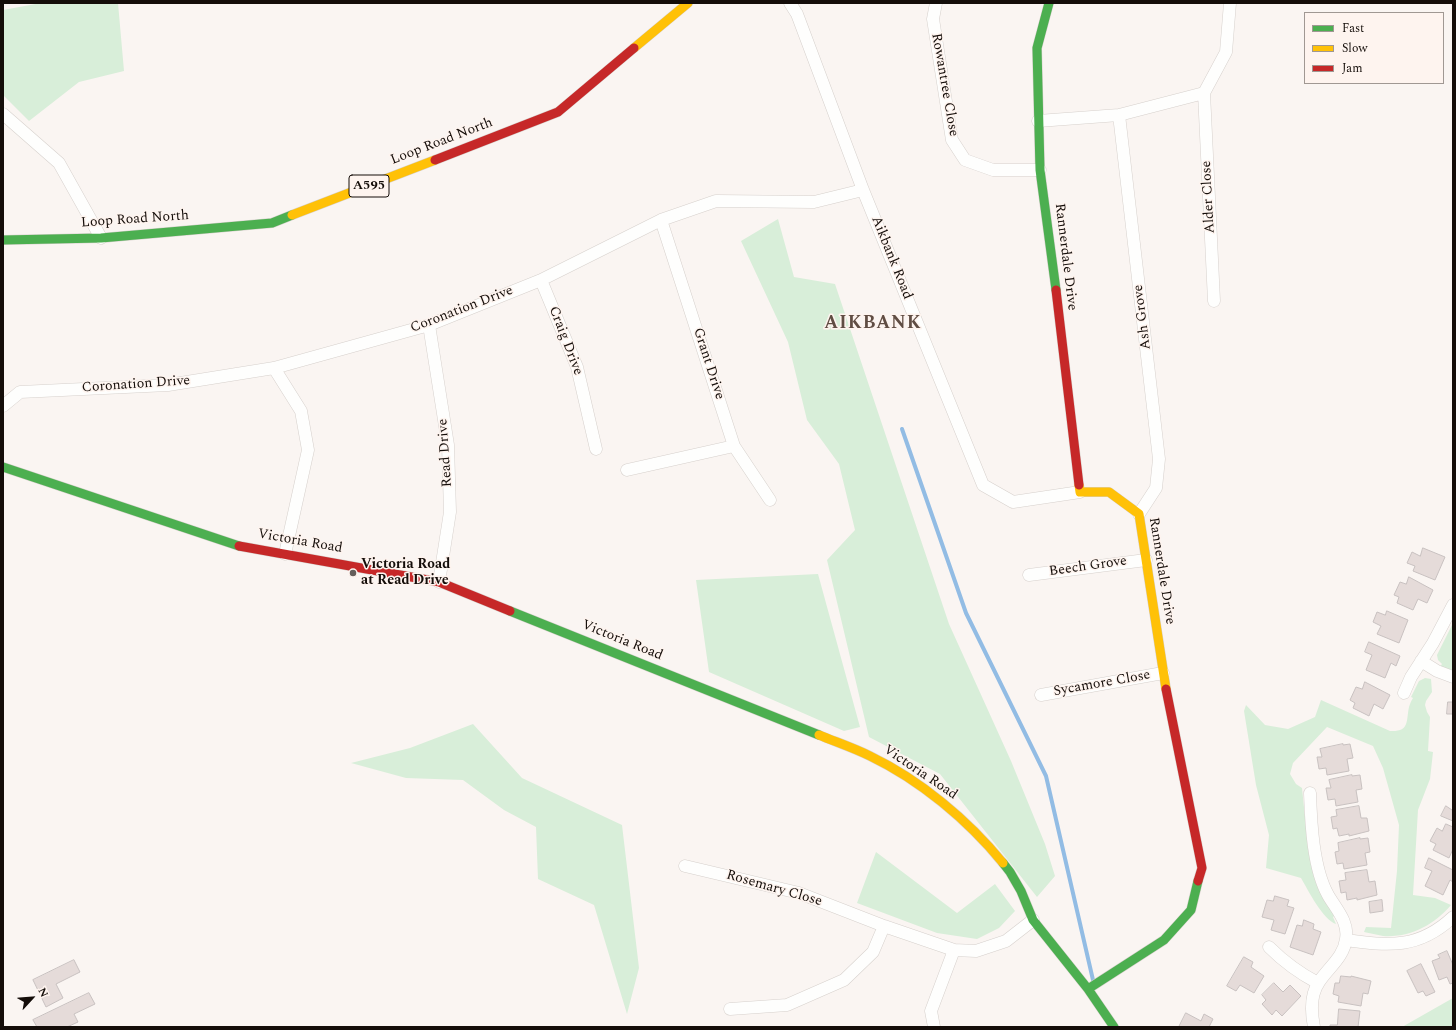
<!DOCTYPE html>
<html>
<head>
<meta charset="utf-8">
<style>
	body { margin:0 }
	#map { position:relative; width:1456px; height:1030px; overflow:hidden; background:#faf5f2; font-family:Spectral,serif }
	canvas { display:block }
	.frame { position:absolute; inset:0; border:4px solid #140d09; pointer-events:none }
	.legend { position:absolute; left:1304px; top:12px; width:140px; height:72px; box-sizing:border-box; background:#fef4ef; border:1px solid #a09893; margin:0; padding:5px 7px; list-style:none; font-size:12px; color:#140d09 }
	.legend li { display:flex; align-items:center; gap:8px; height:20px }
	.legend b { width:20px; border:1px solid #a09893 }
	.north { position:absolute; left:12px; top:978px; width:40px; height:40px; -webkit-text-stroke:3px #fef4ef; paint-order:stroke; rotate:64deg; font-size:11px; font-weight:700; line-height:16px; text-align:center; color:#140d09 }
	.north::after { content:''; display:block; margin:auto; width:14px; height:18px; background:#140d09; clip-path:polygon(50% 0,100% 100%,50% 72%,0 100%) }
</style>
</head>
<body>
<div id="map">
<canvas width="1456" height="1030"></canvas>
<div class="frame"></div>
<ul class="legend">
<li><b style="height:5px;background:#4caf50"></b>Fast</li>
<li><b style="height:5px;background:#ffc107"></b>Slow</li>
<li><b style="height:5px;background:#c62828"></b>Jam</li>
</ul>
<div class="north">N</div>
</div>
<script>
const c = document.querySelector('canvas').getContext('2d');
c.lineJoin = 'round';
function fillPath(path, color) {
  c.fillStyle = color;
  c.fill(path, 'evenodd');
}
function trace(path, color, width, dash) {
  c.strokeStyle = color;
  c.lineWidth = width;
  c.lineCap = dash ? 'butt' : 'round';
  c.setLineDash(dash || []);
  c.stroke(path);
}
function label(font, color, halo, rows, align = 'center') {
  c.font = font + ' Spectral,serif';
  c.lineWidth = 3;
  c.setLineDash([]);
  c.textBaseline = 'middle';
  c.strokeStyle = halo;
  c.fillStyle = color;
  for (const [text, x, y, turn = 0] of rows) {
    c.save();
    c.translate(x, y);
    c.rotate((+turn || 0) * Math.PI / 180);
    c.textAlign = isNaN(turn) ? turn : align;
    if (halo) c.strokeText(text, 0, 0);
    c.fillText(text, 0, 0);
    c.restore();
  }
}
const green = new Path2D(`
	M41 3H118L124 71 79 82 29 121 3 95V10Z
	M778 219 794 277 835 284 949 624 1011 761 1045 844 1055 876 1037 897 940 774 869 737 827 560 855 530 839 464 807 420 788 342 741 241Z
	M818 574 860 727 844 731 709 672 696 580Z
	M1453 623V671L1440 667 1442 664 1438 660 1437 655Z
	M1425 678 1431 679 1432 692 1426 701 1425 705 1427 712 1430 717 1428 751 1433 752 1430 779 1418 810 1413 895 1435 898 1451 905C1434 925 1410 938 1383 936 1377 935 1370 933 1364 932L1366 927 1391 928 1397 871 1399 825 1383 768 1373 746 1327 727 1293 763 1290 774 1296 784 1302 788 1307 836 1336 915 1333 917 1336 924C1323 920 1308 890 1301 878L1266 868 1269 835 1256 785 1244 711 1246 705 1265 725 1288 729 1315 717 1321 700 1390 731C1410 732 1406 721 1409 707 1410 704 1411 701 1413 698L1411 697 1419 681Z
	M473 724 522 778 622 825 639 968 627 1014 594 905 538 879 536 827 504 810 463 780 406 778 351 763 410 748Z
	M876 852 957 913 995 884 1015 911 999 928 977 939 937 933 857 903Z
	M1453 998V1027H1402Z`);
const stream = new Path2D(`
	M902 429 966 613 1046 776 1093 980`);
const building = new Path2D(`
	M1423 548 1445 557 1435 580 1413 571 1415 566 1407 563 1412 552 1420 556Z
	M1409 577 1433 590 1427 603 1418 599 1413 610 1397 603 1399 597 1394 595 1400 582 1406 584Z
	M1387 611 1408 620 1399 643 1377 634 1381 626 1373 622 1377 612 1385 615Z
	M1369 642 1400 656 1396 666 1391 663 1385 678 1366 670 1372 655 1365 652Z
	M1365 682 1390 695 1383 709 1374 704 1369 716 1353 708 1355 703 1350 700 1356 687 1362 689Z
	M1448 702H1453V714H1447Z
	M1343 744V745L1350 744 1353 758 1347 759 1349 771 1327 775 1326 768 1319 769 1317 757H1322L1320 749Z
	M1352 775V776L1360 775 1362 789 1356 790 1358 802 1336 806 1335 799 1328 800 1326 788H1331L1329 780Z
	M1359 806 1361 818H1367L1369 831 1349 836V834L1339 836 1337 828 1333 829 1331 817 1337 816 1336 810Z
	M1446 806 1452 810 1453 809V821L1441 816Z
	M1446 824 1453 827V849L1449 858 1433 850 1436 844 1430 841 1437 828 1442 831Z
	M1360 838V839L1368 838 1370 852 1365 853 1367 865 1344 869 1343 863 1337 864 1335 852 1339 851 1338 843Z
	M1429 858 1453 870V882L1450 880 1443 895 1425 886 1432 871 1425 868Z
	M1367 870 1369 882 1375 881 1377 895 1357 900V898L1347 900 1346 892 1341 893 1339 881 1346 880 1345 873Z
	M1275 896 1289 900 1287 906 1294 908 1285 934 1271 930 1274 920 1262 917 1267 900 1273 901Z
	M1382 900 1383 911 1370 913 1369 902Z
	M1304 920 1314 924 1313 929 1321 932 1313 955 1290 947 1297 925 1302 926Z
	M1447 951 1453 965V983L1450 984 1447 977 1439 980 1432 961 1440 958 1438 955Z
	M1244 957 1253 962 1251 967 1264 976 1254 993 1240 985 1236 991 1227 986Z
	M74 960 80 972 56 984 63 998 46 1007 33 980Z
	M1421 964 1435 992 1426 996 1423 991 1418 993 1407 971Z
	M1341 976 1351 977V976L1371 981 1368 994 1363 993 1361 1006 1338 1002 1339 996 1333 994 1335 983H1339Z
	M1274 983 1283 992 1290 985 1301 996 1282 1016 1276 1010 1272 1015 1262 1004 1266 1000 1262 995Z
	M89 993 95 1004 74 1014 78 1022 67 1027H37L33 1020Z
	M1339 1009 1360 1011 1358 1027H1330V1025H1337Z
	M1186 1013 1201 1021 1204 1014 1213 1019 1209 1027H1179Z`);
const street = new Path2D(`
	M790 3 797 14 863 190 983 485 1013 502 1080 492
	M936 3 933 19 952 140 965 160 993 170H1040
	M1204 93 1214 301
	M3 114 59 163 101 238
	M1119 115 1159 459 1156 488 1139 514
	M1038 121 1119 115 1204 93 1226 52 1230 3
	M661 220 734 446 770 500
	M541 280 577 367 596 449
	M429 325 448 445 450 512 439 582
	M274 368 301 411 308 450 285 554
	M3 406 20 392 168 385 274 368 429 325 541 280 661 220 716 201 814 202 863 190
	M627 470 734 446
	M1029 575 1146 560
	M1421 661 1437 671 1453 677
	M1404 693 1411 677 1433 643 1453 605
	M1041 695 1163 673
	M1310 793C1311 823 1313 868 1328 895 1336 909 1349 922 1346 939 1344 957 1328 968 1319 982 1310 995 1311 1012 1314 1027
	M685 866 799 893 884 926 954 950 976 951 1006 941 1033 920
	M1346 940C1389 946 1419 949 1453 917
	M1269 947C1284 962 1299 973 1318 983
	M730 1009 787 1005 844 980 873 952 884 926
	M934 1027 931 1011 954 950`);
const fast = new Path2D(`
	M1049 3 1037 48 1040 170 1056 290
	M3 240 101 238 272 223 292 215
	M3 467 239 546
	M510 611 819 735
	M1003 863 1010 872 1021 891 1033 920 1088 989 1114 1027
	M1088 989 1164 940 1191 910 1198 881`);
const slow = new Path2D(`
	M634 48 688 3
	M292 215 435 160
	M1079 485 1080 492H1109L1139 514 1166 689
	M819 735C836 742 854 748 870 756 920 780 968 820 1003 863`);
const jam = new Path2D(`
	M435 160 558 112 634 48
	M1056 290 1079 485
	M239 546 439 582 510 611
	M1166 689 1202 868 1198 881`);
const markers = [
	[353,573,4,"#645e5b"]
];
const shields = [
	[369,186,40]
];
const shieldNames = [
	["A595",369,186]
];
const streetNames = [
	["Rowantree Close",944,85,80],
	["Loop Road North",442,142,-21],
	["Alder Close",1209,197,-93],
	["Loop Road North",135,220,-4],
	["Rannerdale Drive",1065,257,83],
	["Aikbank Road",891,258,68],
	["Coronation Drive",462,310,-21],
	["Ash Grove",1143,317,-97],
	["Craig Drive",565,341,69],
	["Grant Drive",708,364,72],
	["Coronation Drive",136,385,-4],
	["Read Drive",446,453,-94],
	["Victoria Road",300,542,10],
	["Beech Grove",1088,567,-8],
	["Rannerdale Drive",1161,571,81],
	["Victoria Road",622,641,22],
	["Sycamore Close",1102,684,-10],
	["Victoria Road",920,773,34],
	["Rosemary Close",774,889,16]
];
const poiNames = [
	["Victoria Road",361,565],
	["at Read Drive",361,581]
];
const districtNames = [
	["AIKBANK",873,324]
];
fillPath(green, '#d8eed9');
trace(stream, '#92bce4', 4);
fillPath(building, '#e5dbd9');
trace(building, '#c8c1c0', 1);
trace(street, '#d6d0cc', 13);
trace(fast, '#d6d0cc', 10);
trace(slow, '#d6d0cc', 10);
trace(jam, '#d6d0cc', 10);
trace(street, '#fefefd', 12);
trace(fast, '#4caf50', 9);
trace(slow, '#ffc107', 9);
trace(jam, '#c62828', 9);
for (const [x, y, r, color] of markers) {
  const dot = new Path2D();
  dot.arc(x, y, r, 0, 2 * Math.PI);
  c.fillStyle = color;
  c.fill(dot);
  trace(dot, '#fef4ef', 1.5);
}
for (const [x, y, w] of shields) {
  const box = new Path2D();
  box.roundRect(x - w / 2, y - 11, w, 22, 3);
  c.fillStyle = '#fef4ef';
  c.fill(box);
  trace(box, '#140d09', 1);
}
label('bold 13px', '#140d09', null, shieldNames);
label('14px', '#140d09', '#fef4ef', streetNames);
label('bold 14px', '#140d09', '#fef4ef', poiNames, 'left');
c.letterSpacing = '1px';
label('bold 18px', '#604d43', '#fef4ef', districtNames);
c.letterSpacing = '0px';
</script>
</body>
</html>
